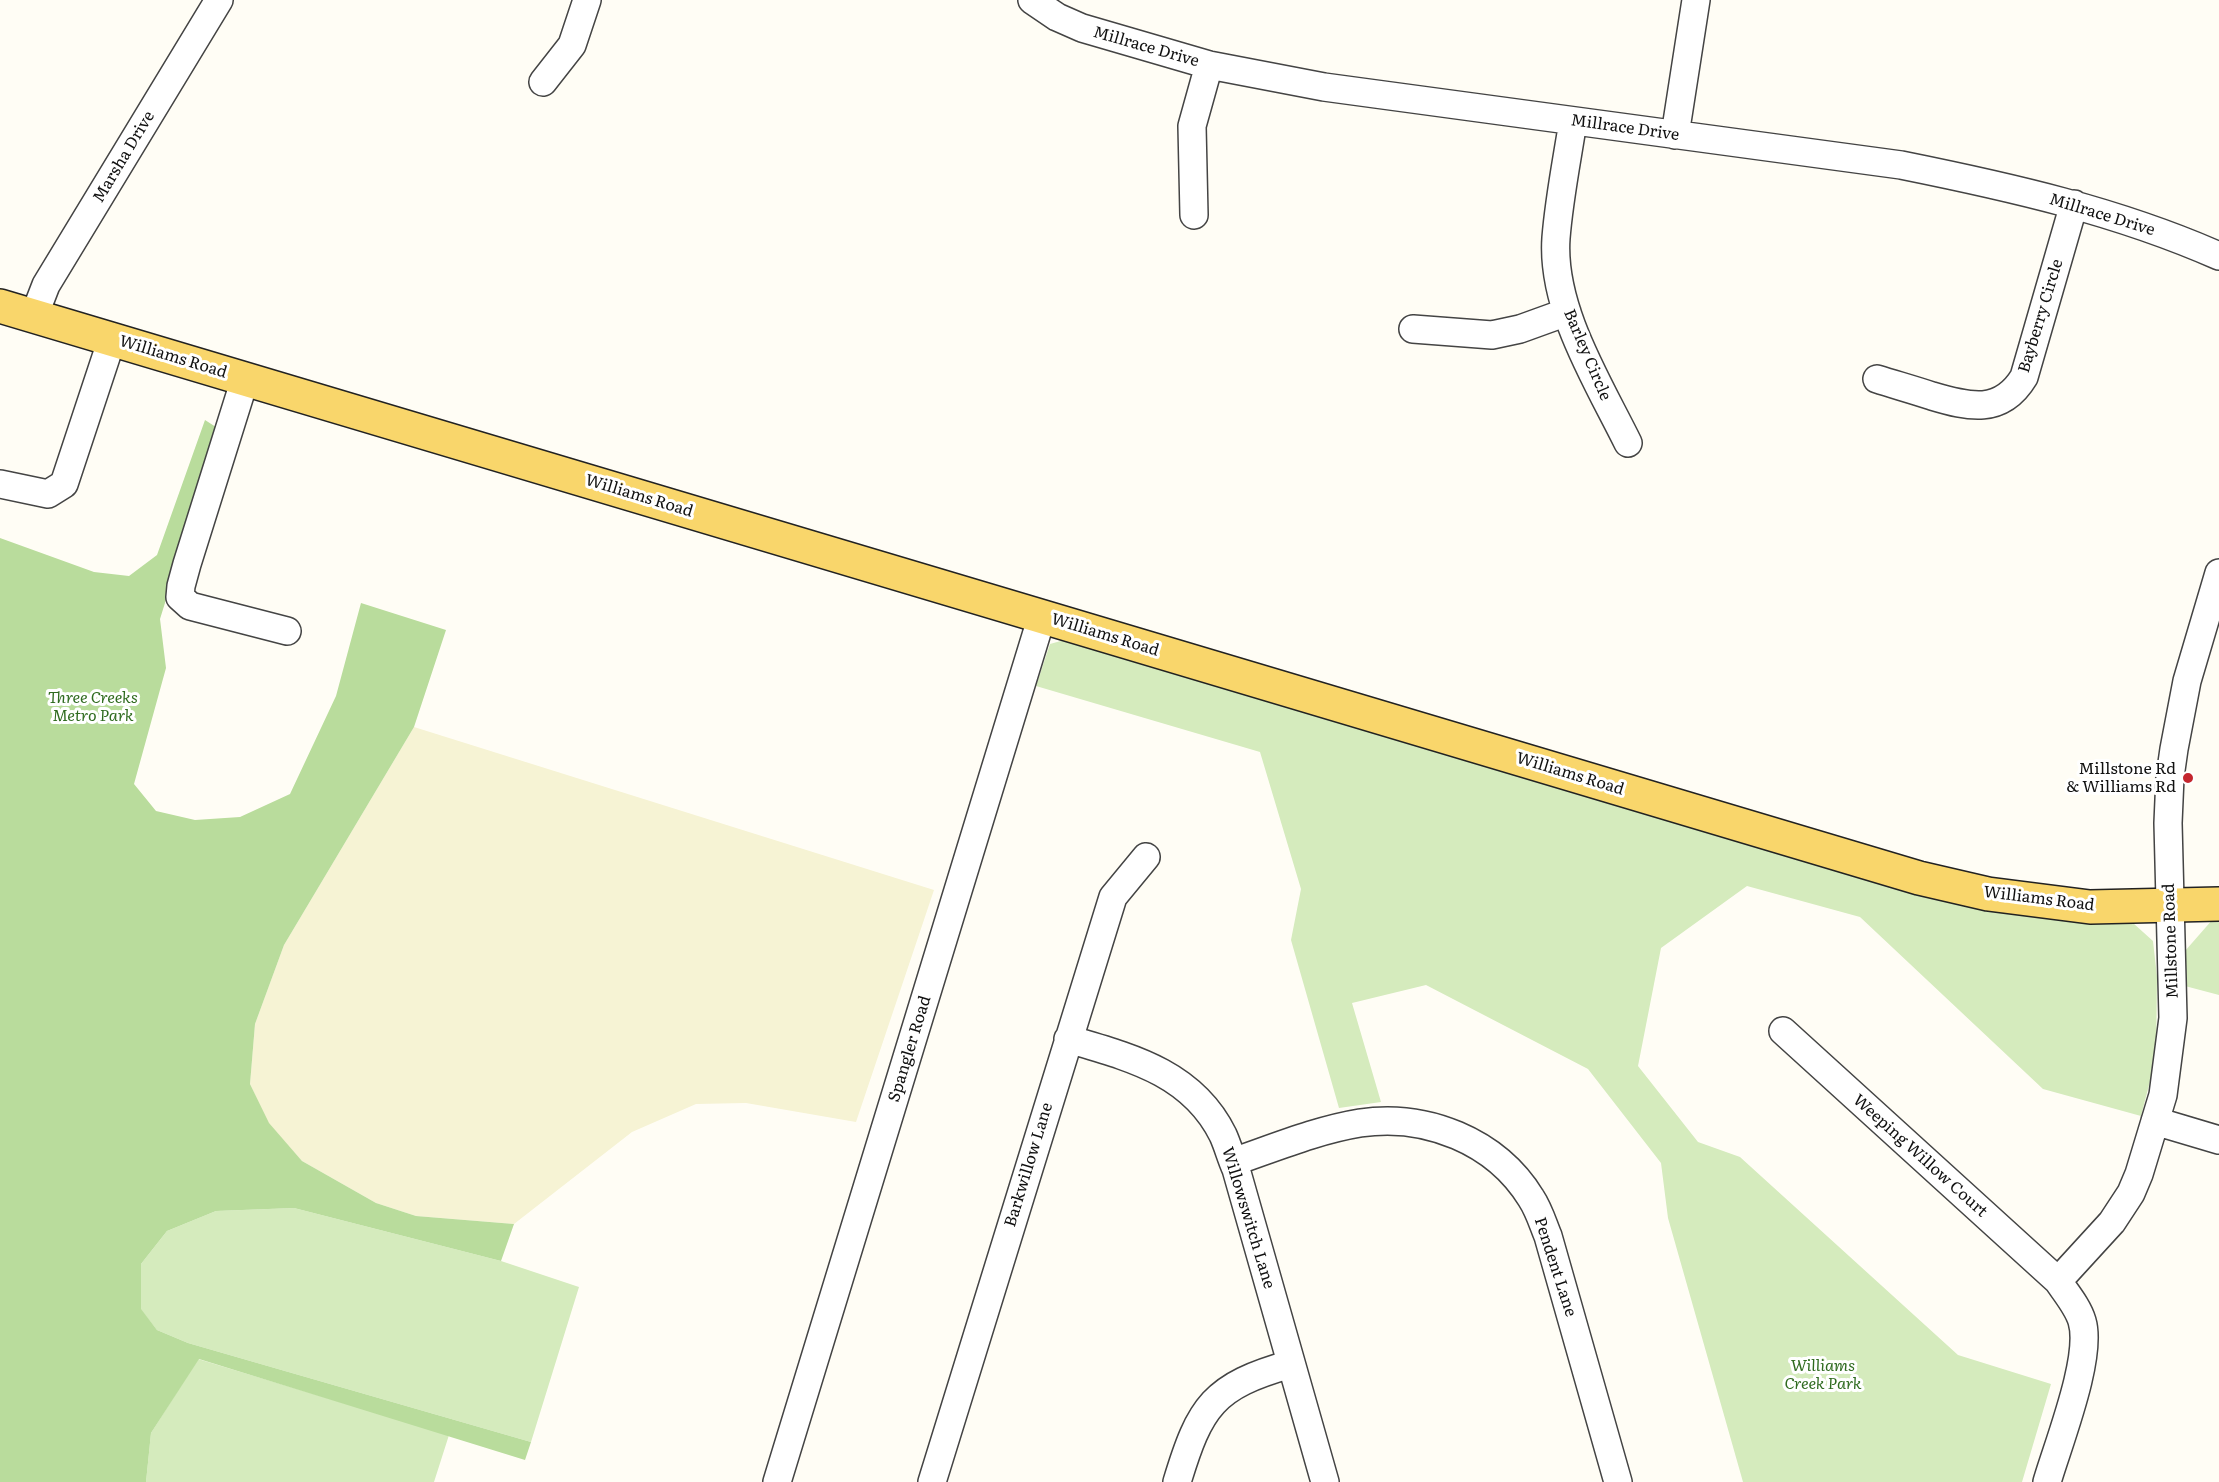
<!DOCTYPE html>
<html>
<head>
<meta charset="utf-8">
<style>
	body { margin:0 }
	canvas { display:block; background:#fffdf5 }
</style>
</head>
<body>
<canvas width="2219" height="1482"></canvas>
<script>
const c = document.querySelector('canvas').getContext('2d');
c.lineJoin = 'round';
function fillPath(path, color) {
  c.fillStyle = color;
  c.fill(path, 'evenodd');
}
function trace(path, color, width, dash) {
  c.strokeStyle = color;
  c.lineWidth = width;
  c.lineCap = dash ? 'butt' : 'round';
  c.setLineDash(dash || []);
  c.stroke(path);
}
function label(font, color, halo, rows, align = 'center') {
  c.font = font + ' Literata,serif';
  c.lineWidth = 6;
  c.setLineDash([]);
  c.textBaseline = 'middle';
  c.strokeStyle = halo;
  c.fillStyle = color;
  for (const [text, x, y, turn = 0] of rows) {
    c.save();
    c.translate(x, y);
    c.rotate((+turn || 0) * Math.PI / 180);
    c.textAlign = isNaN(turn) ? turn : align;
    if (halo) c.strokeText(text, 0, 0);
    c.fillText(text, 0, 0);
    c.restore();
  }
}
const farmland = new Path2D(`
	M414 727 934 890 856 1122 746 1103 696 1104 632 1132 514 1224 416 1216 376 1203 302 1161 268 1123 250 1084 255 1024 284 945Z`);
const green = new Path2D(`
	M1075 637 2077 920 2133 923 2153 941 2157 977 2156 1058 2141 1116 2043 1089 1860 917 1747 886 1661 948 1638 1066 1698 1142 1740 1157 1958 1355 2051 1384 2022 1482H1743L1668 1218 1661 1163 1588 1069 1426 985 1352 1003 1381 1102 1339 1108 1291 940 1301 889 1260 752 1036 686 1050 644Z
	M2213 919H2219V995L2185 986V951Z
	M294 1208 501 1261 579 1287 531 1442 188 1343 157 1330 141 1310V1264L167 1231 216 1211Z
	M198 1359 449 1435 434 1482H146L151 1433Z`);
const forest = new Path2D(`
	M205 420 219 429 160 619 166 668 134 784 156 811 195 820 240 817 290 794 336 696 361 603 446 630 414 727 284 945 255 1024 250 1084 269 1123 302 1161 376 1203 416 1216 514 1224 501 1261 294 1208 216 1211 167 1231 141 1264V1309L157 1330 188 1343 531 1442 525 1460 199 1359 151 1433 146 1482H0V538L94 572 129 576 157 555Z`);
const minor = new Path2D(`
	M1032 0 1057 17 1082 28 1209 65 1324 87 1901 165C2010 187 2117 211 2219 256
	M543 82 572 45 587 0
	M1573 121C1567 160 1559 199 1556 238 1551 308 1598 382 1628 443
	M1675 135 1696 0
	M1194 215 1192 126 1209 65
	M34 316 46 285 219 0
	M1413 329 1492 335 1520 329 1567 312
	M245 379 187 564 181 586 180 597 190 606 287 631
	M1877 379C1896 385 1914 390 1932 396 1969 407 2001 415 2024 377L2074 204
	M0 484 48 494 64 484 112 339
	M1783 1031 2058 1281C2066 1293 2078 1307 2082 1321 2093 1357 2058 1444 2047 1482
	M1068 1039C1129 1057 1192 1072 1223 1135 1228 1146 1231 1158 1236 1169L1325 1482
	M2155 1121 2219 1140
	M1233 1162C1274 1148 1317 1130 1360 1123 1426 1113 1496 1141 1531 1198 1539 1210 1543 1224 1548 1236L1618 1482
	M2058 1281 2112 1222 2131 1193 2139 1174 2163 1095 2173 1018 2168 823 2170 777 2174 749 2187 681 2219 573
	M777 1482 1042 616
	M932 1482 1113 897 1146 857
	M1177 1482C1200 1406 1213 1386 1291 1364`);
const major = new Path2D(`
	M0 306 1919 878 1988 894 2090 907 2219 904`);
const markers = [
	[2188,778,6,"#c4262e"]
];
const streetNames = [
	["Millrace Drive",1146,47,16],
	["Millrace Drive",1625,128,8],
	["Marsha Drive",124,157,-59],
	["Millrace Drive",2102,215,17],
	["Bayberry Circle",2041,316,-73],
	["Barley Circle",1587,355,67],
	["Williams Road",173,357,17],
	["Williams Road",639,496,17],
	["Williams Road",1105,635,17],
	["Williams Road",1570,774,17],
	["Williams Road",2039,899,7],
	["Millstone Road",2171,941,-92],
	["Spangler Road",910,1049,-73],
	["Weeping Willow Court",1920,1156,42],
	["Barkwillow Lane",1029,1165,-73],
	["Willowswitch Lane",1248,1218,73],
	["Pendent Lane",1555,1267,72]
];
const parkNames = [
	["Three Creeks",93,698],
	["Metro Park",93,716],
	["Williams",1823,1366],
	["Creek Park",1823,1384]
];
const poiNames = [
	["Millstone Rd",2176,769],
	["& Williams Rd",2176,787]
];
fillPath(farmland, '#f6f3d4');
fillPath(green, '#d5ebbd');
fillPath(forest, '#b9dc9c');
trace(minor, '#444', 30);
trace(major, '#222', 36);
trace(minor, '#fff', 27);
trace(major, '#f9d66b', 33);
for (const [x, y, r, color] of markers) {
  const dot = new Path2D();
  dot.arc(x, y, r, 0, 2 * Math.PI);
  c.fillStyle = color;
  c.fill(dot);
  trace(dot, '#fff', 2);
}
label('16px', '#111', '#fff', streetNames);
label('italic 16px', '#2f6b1f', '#fff', parkNames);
label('16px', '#111', '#fff', poiNames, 'right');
</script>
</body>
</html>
